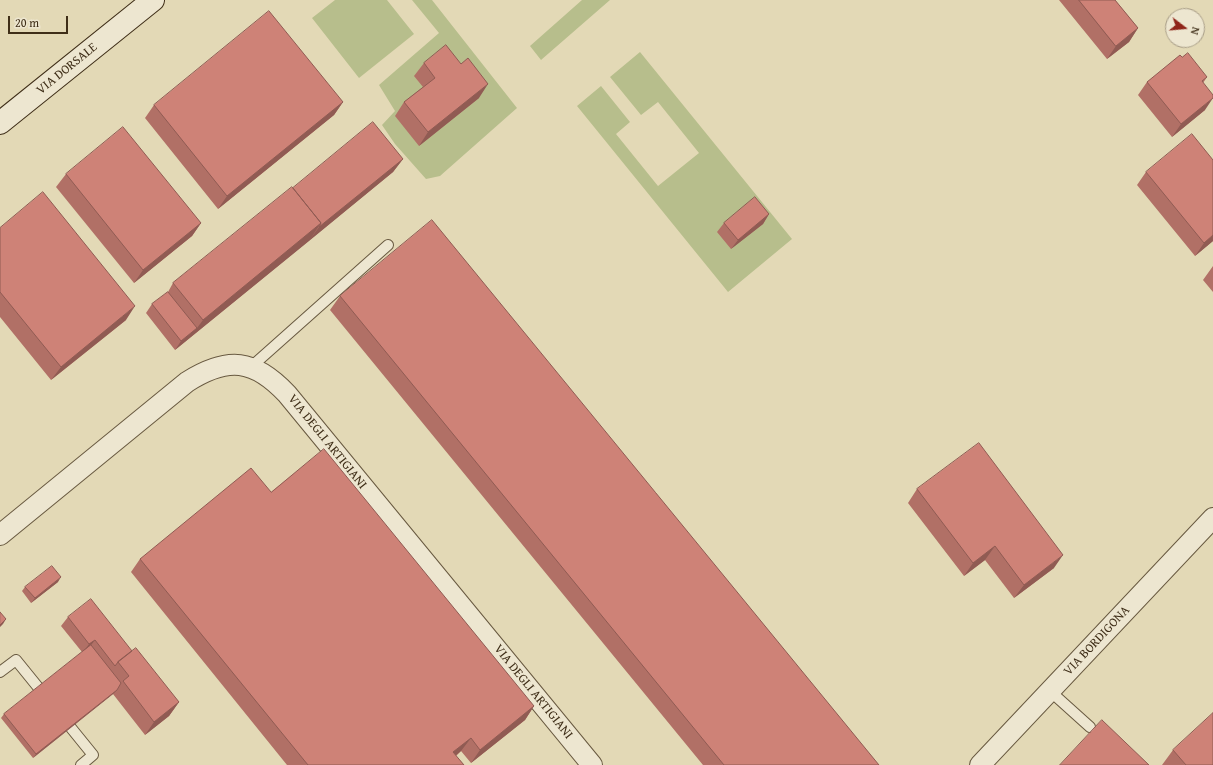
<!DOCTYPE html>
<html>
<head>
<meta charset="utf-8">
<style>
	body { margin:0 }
	#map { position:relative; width:1213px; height:765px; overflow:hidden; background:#e3d9b6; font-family:"Gentium Book Plus",serif }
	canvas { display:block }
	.north { position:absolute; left:1165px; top:8px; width:40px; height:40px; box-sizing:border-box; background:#ede6d0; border:1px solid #a79c86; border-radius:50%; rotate:106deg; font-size:11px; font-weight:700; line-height:16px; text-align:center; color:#3f2e18 }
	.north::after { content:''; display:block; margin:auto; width:14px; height:18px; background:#8f2418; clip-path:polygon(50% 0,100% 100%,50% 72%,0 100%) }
	.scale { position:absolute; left:8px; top:16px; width:60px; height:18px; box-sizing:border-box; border:2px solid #3f2e18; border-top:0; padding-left:5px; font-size:12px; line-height:14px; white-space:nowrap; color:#3f2e18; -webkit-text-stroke:3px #ede6d0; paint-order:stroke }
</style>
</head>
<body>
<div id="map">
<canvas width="1213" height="765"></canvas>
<div class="north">N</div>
<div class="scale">20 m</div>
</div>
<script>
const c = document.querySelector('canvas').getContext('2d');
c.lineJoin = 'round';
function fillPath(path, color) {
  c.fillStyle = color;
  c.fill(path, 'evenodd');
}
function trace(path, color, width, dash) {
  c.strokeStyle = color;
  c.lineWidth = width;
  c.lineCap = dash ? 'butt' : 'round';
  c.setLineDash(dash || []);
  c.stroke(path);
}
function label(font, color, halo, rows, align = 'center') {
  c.font = font + ' "Gentium Book Plus",serif';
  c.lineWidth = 3;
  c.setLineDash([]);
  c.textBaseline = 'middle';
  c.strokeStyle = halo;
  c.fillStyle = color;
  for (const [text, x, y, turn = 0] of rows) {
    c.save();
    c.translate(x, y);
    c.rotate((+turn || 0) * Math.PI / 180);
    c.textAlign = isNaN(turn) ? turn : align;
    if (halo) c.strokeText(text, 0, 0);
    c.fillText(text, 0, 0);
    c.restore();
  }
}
const green = new Path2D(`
	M335 0H387L414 34 359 78 312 18Z
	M412 0H432L517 108 440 176 426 179 395 144 382 125 395 111 379 85 439 33Z
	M582 0H610L541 60 530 46Z
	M640 52 792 239 728 292 577 106 601 86 630 122 616 134 658 186 699 153 658 102 641 115 610 77Z`);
const lane = new Path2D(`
	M251 367 388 245
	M0 672 16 660 46 697
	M1050 691 1090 727
	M63 718 93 755 81 765`);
const street = new Path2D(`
	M0 535 187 382C228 356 254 359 287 394L592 765
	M980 765 1213 518`);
const secondary = new Path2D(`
	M0 123 153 0`);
const wall = new Path2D(`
	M1059 0H1115L1138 28 1129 42 1107 59Z
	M1182 57 1207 77 1203 83 1205 110 1172 137 1138 95 1147 82Z
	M424 63 461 64 479 98 419 146 395 116 404 102 423 87 414 76Z
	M343 102 334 115 218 209 145 118 154 105Z
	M403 159 393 172 175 350 146 313 152 304 168 292 173 283 293 188Z
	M1146 172 1213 241 1195 256 1137 185Z
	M66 174 201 223 192 236 134 283 56 187Z
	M769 214 763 224 731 249 717 232 724 223Z
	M0 228 126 320 51 380 0 317Z
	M1213 266V292L1203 280Z
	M340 296 879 765H703L330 310Z
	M917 489 1054 568 1014 598 985 560 964 576 908 503Z
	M271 492 534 706 525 720 471 763 461 751 456 756 464 765H287L131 572 140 559Z
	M58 582 31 603 22 591 25 587Z
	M68 617 132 651 179 702 169 716 145 735 113 694 33 758 1 718 4 714 82 652 61 626Z
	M1173 750 1213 765H1162Z`);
const shadedWall = new Path2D(`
	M1138 28 1129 42 1107 59 1116 46Z
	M488 84 479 98 419 146 428 132Z
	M1213 98 1205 110 1172 137 1181 124Z
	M343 102 334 115 218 209 227 196Z
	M403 159 393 172 309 241 319 227Z
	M769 214 763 224 731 249 738 240Z
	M201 223 192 236 134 283 143 270Z
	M321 223 309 241 175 350 181 341 197 328 203 320Z
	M1213 235V241L1195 256 1204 243Z
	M135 306 126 320 51 380 61 367Z
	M995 546 985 560 964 576 973 563Z
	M1063 555 1054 568 1014 598 1024 585Z
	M61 577 58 582 31 603 35 598Z
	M6 619 3 624 0 627V625Z
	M95 640 88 649 82 654 89 644Z
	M117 690 113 694 33 758 36 754Z
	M179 702 169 716 145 735 154 722Z
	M534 706 525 720 471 763 480 750Z
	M471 738 461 751 444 765 453 752Z`);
const building = new Path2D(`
	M1079 0H1115L1138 28 1116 46Z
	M269 11 343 102 227 196 154 105Z
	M446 45 461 64 468 58 488 84 428 132 404 102 435 78 424 63Z
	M1188 53 1207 77 1202 81 1213 95V98L1181 124 1147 82 1180 55 1182 57Z
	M373 122 403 159 319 227 321 223 293 188Z
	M123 127 201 223 143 270 66 174Z
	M1192 134 1213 160V235L1204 243 1146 172Z
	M292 187 321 223 203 320 173 283Z
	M43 192 135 306 61 367 0 292V228Z
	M755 197 769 214 738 240 724 223Z
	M432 220 879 765H724L340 296Z
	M168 292 197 328 181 341 152 304Z
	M979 443 1063 555 1024 585 995 546 973 563 917 489Z
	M324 449 534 706 480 750 471 738 453 752 464 765H308L140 559 251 468 271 492Z
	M52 566 61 577 35 598 25 587Z
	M91 599 132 651 118 662 115 666 95 640 89 644 68 617Z
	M0 612 6 619 0 625Z
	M91 645 121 683 117 690 36 754 4 714Z
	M136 648 179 702 154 722 123 681 129 676 118 662Z
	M1213 713V765H1186L1173 750Z
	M1102 720 1149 765H1060Z`);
const streetNames = [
	["VIA DORSALE",67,69,-39],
	["VIA DEGLI ARTIGIANI",327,442,51],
	["VIA BORDIGONA",1097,641,-47],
	["VIA DEGLI ARTIGIANI",533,692,51]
];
fillPath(green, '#b7be8c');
trace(lane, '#685940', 12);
trace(street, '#685940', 22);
trace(secondary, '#3f2e18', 24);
trace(lane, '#ede6d0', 10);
trace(street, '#ede6d0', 20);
trace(secondary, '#ede6d0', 22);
fillPath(wall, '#b17066');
fillPath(shadedWall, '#905b53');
fillPath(building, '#ce8277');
trace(building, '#905b53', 1);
label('13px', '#3f2e18', '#ede6d0', streetNames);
</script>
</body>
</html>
